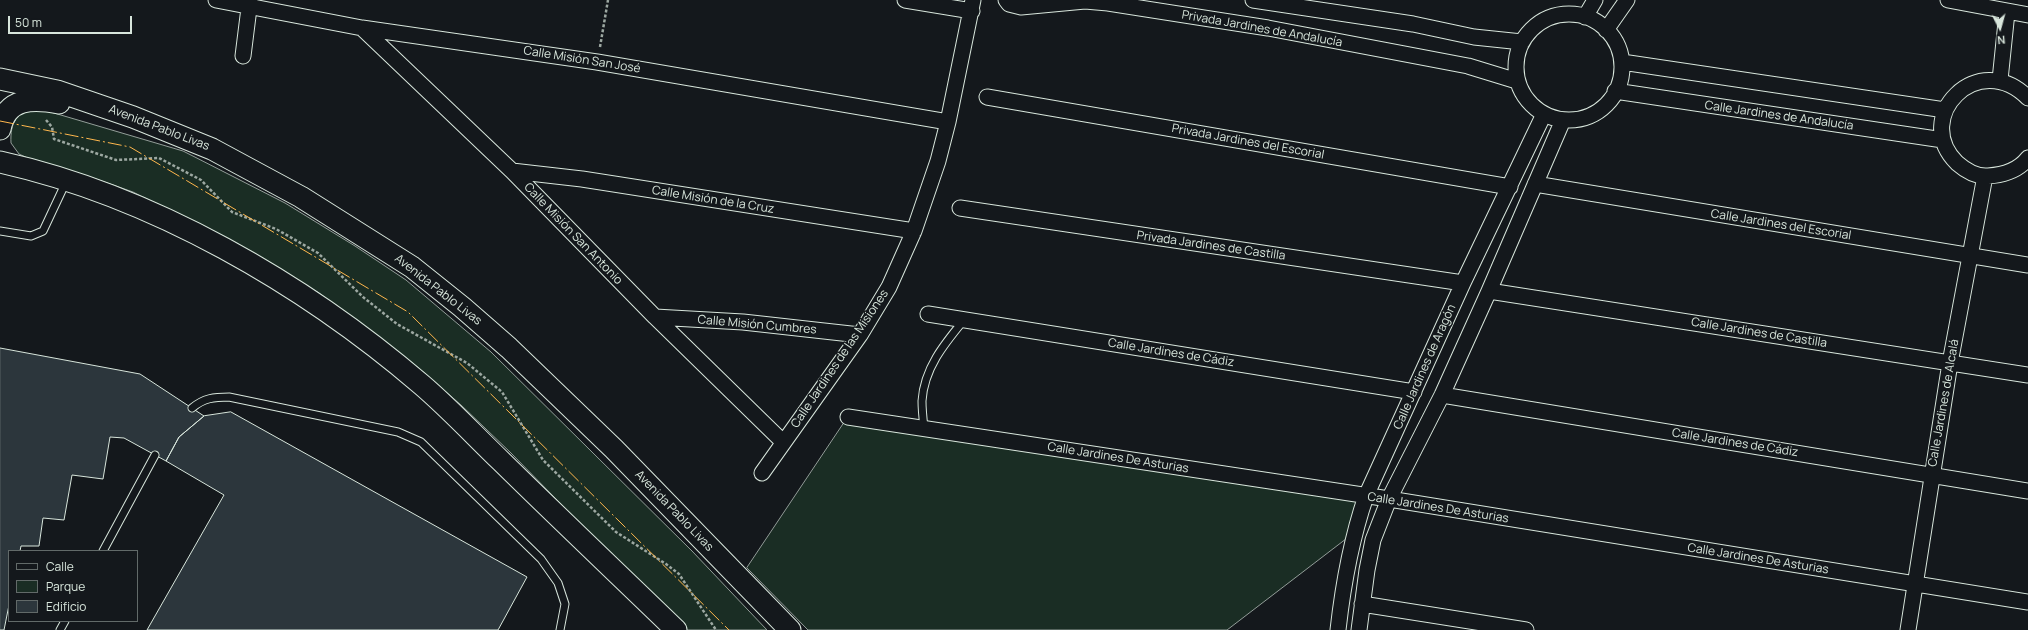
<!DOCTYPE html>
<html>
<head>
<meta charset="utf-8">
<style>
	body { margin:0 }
	#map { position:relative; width:2028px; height:630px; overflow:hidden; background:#14181c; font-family:Manrope,sans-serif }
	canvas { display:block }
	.legend { position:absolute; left:8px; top:550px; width:130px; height:72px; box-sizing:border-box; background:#14181c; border:1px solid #626a69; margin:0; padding:5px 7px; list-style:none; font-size:12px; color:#d8e6dc }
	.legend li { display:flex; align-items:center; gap:8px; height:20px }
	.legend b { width:20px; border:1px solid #626a69 }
	.north { position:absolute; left:1980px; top:8px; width:40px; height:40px; -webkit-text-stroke:3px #14181c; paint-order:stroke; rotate:174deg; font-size:11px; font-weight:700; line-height:16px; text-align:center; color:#d8e6dc }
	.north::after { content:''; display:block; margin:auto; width:14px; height:18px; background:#d8e6dc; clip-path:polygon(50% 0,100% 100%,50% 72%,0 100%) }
	.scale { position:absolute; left:8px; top:16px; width:124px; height:18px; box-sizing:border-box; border:2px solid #d8e6dc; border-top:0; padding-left:5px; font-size:12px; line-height:14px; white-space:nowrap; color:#d8e6dc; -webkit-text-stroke:3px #14181c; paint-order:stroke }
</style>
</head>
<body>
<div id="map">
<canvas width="2028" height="630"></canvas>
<ul class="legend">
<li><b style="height:5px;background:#14181c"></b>Calle</li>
<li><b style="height:11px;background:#1a2d24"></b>Parque</li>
<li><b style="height:11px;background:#2c363c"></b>Edificio</li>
</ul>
<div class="north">N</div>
<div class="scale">50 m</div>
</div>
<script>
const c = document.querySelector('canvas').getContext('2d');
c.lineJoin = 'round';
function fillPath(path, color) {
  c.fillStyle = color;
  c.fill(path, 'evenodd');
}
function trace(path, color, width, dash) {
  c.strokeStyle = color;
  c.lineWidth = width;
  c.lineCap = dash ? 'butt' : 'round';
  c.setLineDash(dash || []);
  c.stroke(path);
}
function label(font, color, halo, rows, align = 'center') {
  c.font = font + ' Manrope,sans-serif';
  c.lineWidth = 3;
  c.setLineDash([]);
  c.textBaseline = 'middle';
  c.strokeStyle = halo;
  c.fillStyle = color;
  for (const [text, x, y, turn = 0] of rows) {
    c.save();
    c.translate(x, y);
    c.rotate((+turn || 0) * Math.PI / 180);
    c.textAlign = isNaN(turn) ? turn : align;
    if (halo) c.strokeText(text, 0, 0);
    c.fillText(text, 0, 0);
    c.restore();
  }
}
const green = new Path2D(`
	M37 108 183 151 285 203 355 246 406 280 491 352 692 551 767 630H684L511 453 461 405 415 365 319 293 230 241 133 192 93 178 34 161 19 154 11 143C10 123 16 111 37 108Z
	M848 417 1366 496 1355 532 1227 630H808L747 568Z`);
const building = new Path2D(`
	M0 348 140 374 204 416 179 437 166 461 124 438 110 437 103 479 72 475 64 520 43 518 39 546H21L20 551H9V605L4 630H0Z
	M231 412 527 577 498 630H147L224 495 166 461 179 437 204 416Z`);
const path = new Path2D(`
	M600 47 608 0
	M46 120 52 127 54 139 116 160 159 158 201 180 232 212 276 229 318 253 363 297 397 324 467 363 502 392 543 460 616 532 666 564 679 574 716 630`);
const service = new Path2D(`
	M0 231 31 236 43 231 66 182
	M192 408C204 398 214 397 229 397L398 432 421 442 541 559 558 583 565 604 560 630
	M924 428C923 419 922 410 922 401 924 368 945 343 964 320
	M103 551 155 455
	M60 630 65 621`);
const minor = new Path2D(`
	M216 0 362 28 597 62 948 122
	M905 0 972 11
	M1006 0 1009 4 1021 7 1085 1 1108 3 1268 28 1468 66 1517 81
	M1253 0 1413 24 1474 37 1522 42
	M1948 0 2028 15
	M1516 67a53 53 0 1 1 106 0a53 53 0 1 1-106 0Z
	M1585 17 1595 0
	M362 28 512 171 655 317 783 442
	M1606 30 1627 0
	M243 56 250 0
	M1622 62 1945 110
	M2000 80 2007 12
	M1615 91 1943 140
	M987 97 1510 187
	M2028 98C1978 48 1911 117 1957 163 1965 170 1977 177 1988 176 2003 175 2018 171 2028 158
	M512 171 582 179 914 231
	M1535 184 2028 265
	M960 208 1463 283
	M1489 291 2028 375
	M928 314 1414 392
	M655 317 743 322 860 335
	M1442 395 2028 491
	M848 417 1389 499 2028 602
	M762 473 860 335 889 287 914 231 938 161 948 122 973 0
	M1362 604 1526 630
	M1338 630C1343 585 1351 540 1366 496L1463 283 1544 114
	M1359 630 1367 570 1373 540 1389 499 1442 395 1489 291 1563 120
	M1908 630 1950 363 1985 176`);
const secondary = new Path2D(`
	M0 79 57 91 133 117 212 149 301 197 412 267 462 307 509 348 614 449 790 630
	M0 129C6 97 34 98 59 103
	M0 162C153 196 304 284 422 385 450 409 475 436 501 461 559 518 618 574 676 630`);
const power = new Path2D(`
	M0 121 130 147 408 312 729 630`);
const streetNames = [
	["Privada Jardines de Andalucía",1262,29,10],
	["Calle Misión San José",582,60,9],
	["Calle Jardines de Andalucía",1779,116,8],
	["Avenida Pablo Livas",159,128,21],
	["Privada Jardines del Escorial",1248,142,10],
	["Calle Misión de la Cruz",713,200,9],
	["Calle Jardines del Escorial",1781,225,9],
	["Calle Misión San Antonio",573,234,46],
	["Privada Jardines de Castilla",1211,246,8],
	["Avenida Pablo Livas",438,290,38],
	["Calle Misión Cumbres",757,325,5],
	["Calle Jardines de Castilla",1759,333,9],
	["Calle Jardines de Cádiz",1171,353,9],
	["Calle Jardines de las Misiones",840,359,-56],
	["Calle Jardines de Aragón",1425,367,-66],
	["Calle Jardines de Alcalá",1944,403,-80],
	["Calle Jardines de Cádiz",1735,443,9],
	["Calle Jardines De Asturias",1118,458,9],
	["Calle Jardines De Asturias",1438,508,9],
	["Avenida Pablo Livas",674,511,46],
	["Calle Jardines De Asturias",1758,559,9]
];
fillPath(green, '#1a2d24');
trace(green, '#939e99', 1);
fillPath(building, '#2c363c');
trace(building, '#d8e6dc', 1);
trace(service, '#d8e6dc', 9);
trace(minor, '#d8e6dc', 17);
trace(secondary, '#d8e6dc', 23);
trace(path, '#9da8a2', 2.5, [3, 2]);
trace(service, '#14181c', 7);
trace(minor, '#14181c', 15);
trace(secondary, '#14181c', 21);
trace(power, '#ffb74d', 1, [14, 3, 2, 3]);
label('12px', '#d8e6dc', '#14181c', streetNames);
</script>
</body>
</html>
